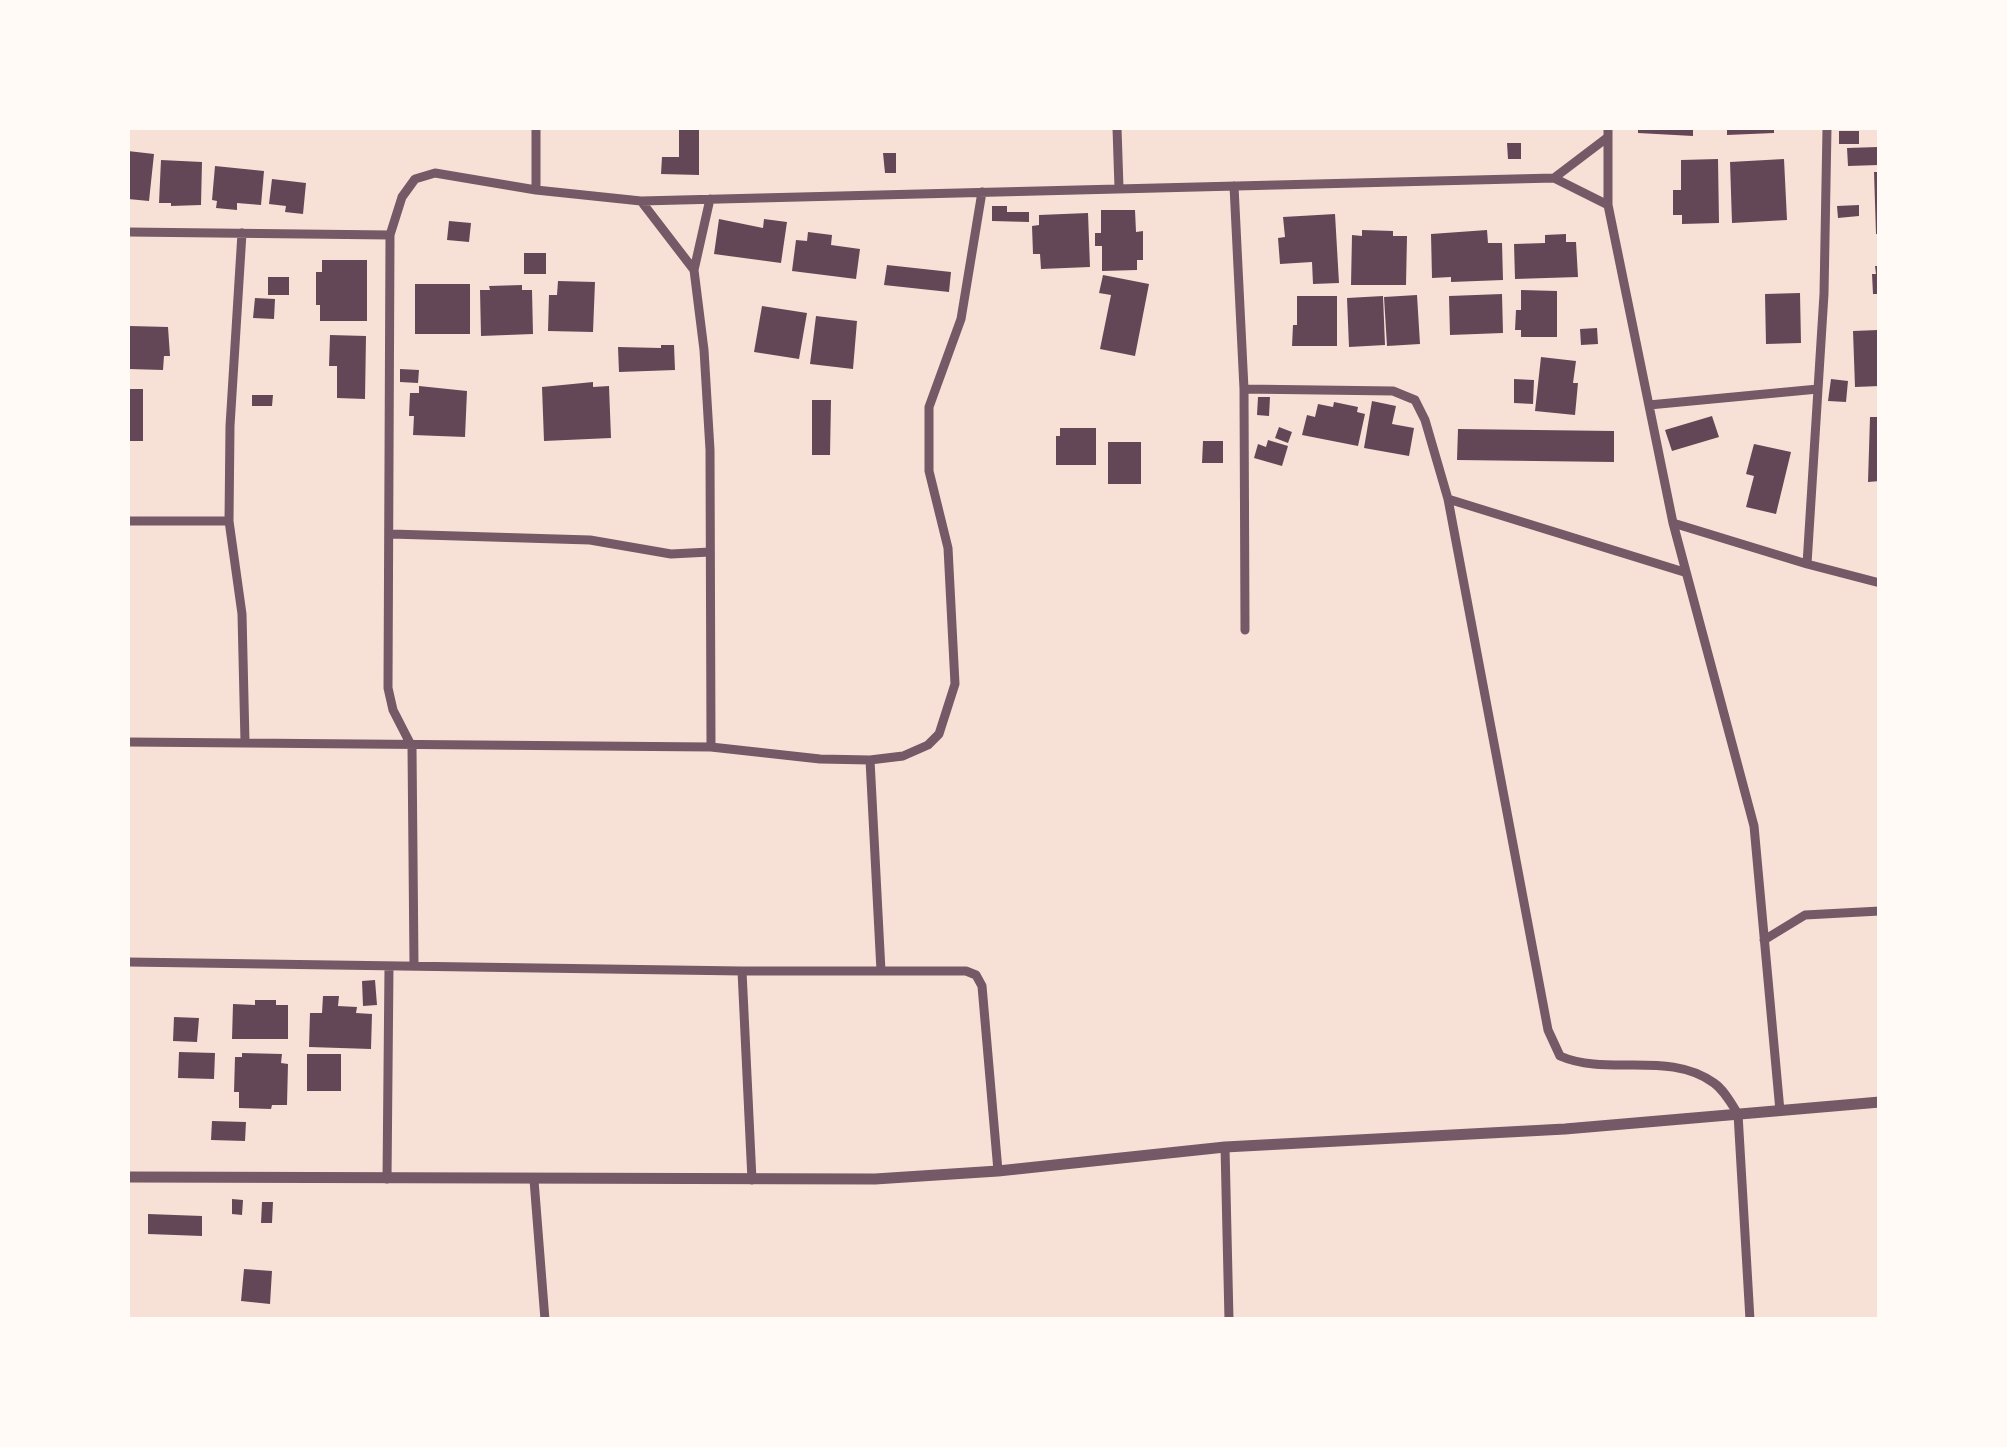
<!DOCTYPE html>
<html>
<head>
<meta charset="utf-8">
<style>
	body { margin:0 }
	#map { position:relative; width:2007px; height:1447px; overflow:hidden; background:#f7e1d7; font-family:"DM Sans",sans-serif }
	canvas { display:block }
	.frame { position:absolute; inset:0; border:130px solid #fffaf5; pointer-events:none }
</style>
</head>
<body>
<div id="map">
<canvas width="2007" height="1447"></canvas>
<div class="frame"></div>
</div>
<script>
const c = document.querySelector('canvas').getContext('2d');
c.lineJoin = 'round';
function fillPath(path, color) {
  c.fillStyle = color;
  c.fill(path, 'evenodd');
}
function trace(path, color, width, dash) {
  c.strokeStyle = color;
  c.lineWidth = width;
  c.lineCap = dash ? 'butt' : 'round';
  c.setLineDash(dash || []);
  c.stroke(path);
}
const building = new Path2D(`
	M679 128H699V175L661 174 662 157H679Z
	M1638 128H1693V136L1638 133Z
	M1727 128H1774V133L1727 135Z
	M1839 131H1859V144H1839Z
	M1507 143H1521V159H1508Z
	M1878 147 1879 165 1848 166 1847 148Z
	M128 151 154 154 149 201 128 199Z
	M883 153H896V173H885Z
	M1718 159 1719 223 1682 224V215H1673V190H1681V160Z
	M1784 159 1787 220 1732 223 1730 162Z
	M161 160 202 162 201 205 171 206V203H159Z
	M215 166 264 171 261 205 237 203V210L216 208 217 201 212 200Z
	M1874 172H1880V234H1876Z
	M272 179 306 183 303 214 285 212 286 206 269 204Z
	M1859 205V216L1838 218 1837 206Z
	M992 206H1007V212H1029V222L992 221Z
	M1101 210H1135L1136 232 1143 231V260H1137V270L1102 271V246H1095V233H1101Z
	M1088 213 1090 267 1041 269 1040 254H1033L1032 226 1039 225V215Z
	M1335 214 1339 283 1313 284 1312 262 1280 264 1278 238 1285 237 1283 217Z
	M719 219 763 228 764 219 787 222 781 263 714 254Z
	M449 221 471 223 469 242 447 240Z
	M1362 230 1393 231V236H1407L1406 285H1351L1352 235 1362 236Z
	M1487 230 1488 243H1502L1503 280 1451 282V277L1432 278 1431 234Z
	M808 232 832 235 831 245 860 249 856 279 792 271 796 240 807 241Z
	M1566 234V242H1576L1578 277 1515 279 1514 244 1545 243V235Z
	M524 253H546V274H524Z
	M322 260H367V321H320V305H316V272H322Z
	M887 265 951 272 949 292 884 285Z
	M1875 266H1880V294H1873L1872 274H1876Z
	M1103 275 1149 284 1135 356 1100 349 1111 295 1099 293Z
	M268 277H289V295H268Z
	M558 281 595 282 593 332 548 331 549 295H557Z
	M415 284H470V334H415Z
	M522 285V290H532L533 334 481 336 480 290H490L489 286Z
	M1521 290 1557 291V337H1521V330H1515L1516 310H1521Z
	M1800 293 1801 343 1766 344 1765 294Z
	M1502 294 1503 333 1450 335 1449 296Z
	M1417 295 1420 344 1387 346 1384 297Z
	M1297 296H1337V346H1292L1293 325H1297Z
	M1383 296 1385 345 1349 347 1347 298Z
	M255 298 275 299 274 319 253 318Z
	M762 306 807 313 799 359 754 352Z
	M816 316 857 321 853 369 810 364Z
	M130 326 168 327 170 356H164L163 370 129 369Z
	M1597 328 1598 344 1581 345 1580 329Z
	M1878 330 1880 386 1855 387 1853 331Z
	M330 335 366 336 365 399 337 398V366H329Z
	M661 345H674L675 370 619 372 618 347 661 348Z
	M1541 357 1576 361 1573 383H1578L1575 415 1535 411Z
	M400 369 419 370 418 383 400 382Z
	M1514 379 1534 380 1533 404 1514 403Z
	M1831 379 1848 381 1846 402 1828 401Z
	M593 382V387L609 386 611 438 544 441 542 387Z
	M419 386 467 391 465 437 413 435 414 416H409L410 393H419Z
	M128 389H143V441H128Z
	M252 395H273L272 406H252Z
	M1258 397H1270L1269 416 1257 415Z
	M812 400H831L830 455H812Z
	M1372 401 1396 406 1392 424 1414 428 1409 456 1364 448Z
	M1334 402 1358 407 1357 412 1365 414 1358 446 1302 435 1307 415 1315 417 1318 404 1333 407Z
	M1712 416 1719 437 1672 451 1665 430Z
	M1870 417H1880V481L1868 482Z
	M1279 427 1292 432 1288 443 1275 438Z
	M1060 428H1096V465H1056V436H1060Z
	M1458 429 1614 431V462L1457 460Z
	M1268 440 1288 446 1282 466 1254 458 1258 444 1266 447Z
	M1203 441H1223V463H1202Z
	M1108 442H1141V484H1108Z
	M1754 444 1791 452 1776 514 1746 507 1754 476 1746 474Z
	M375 980 377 1005 363 1006 362 981Z
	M323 996H339L338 1006 357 1007 356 1013 372 1014 371 1049 309 1047 310 1013H322Z
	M255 1000H276V1005H288V1039H232L233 1004 255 1005Z
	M174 1017 199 1018 197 1042 173 1041Z
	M179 1052 215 1053 214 1079 178 1078Z
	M242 1053 282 1054 281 1063 288 1064 287 1105H272L271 1109 239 1108V1092H234L235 1057H242Z
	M307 1054H341V1091H307Z
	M212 1121 246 1122 245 1141 211 1140Z
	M232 1199 243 1200 242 1215 232 1214Z
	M262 1202H273L272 1223H261Z
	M148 1214 202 1216V1236L148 1234Z
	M244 1269 272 1271 270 1304 241 1301Z`);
const minor = new Path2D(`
	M536 128V190
	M1117 128 1119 188
	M1608 128V205L1673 523 1754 826 1780 1111
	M1554 178 1608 137
	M1234 186 1244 389 1245 630
	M710 199 694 270 704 350 710 450 711 747
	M641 201 694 270
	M128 232 390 235
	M242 233 230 426 229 521 242 614 245 742
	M1244 389 1393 391 1415 400 1425 420 1448 499 1548 1030 1560 1056C1608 1077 1669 1050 1714 1083 1724 1090 1731 1103 1738 1114L1750 1320
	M1649 405 1818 389
	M1448 499 1684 572
	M128 521H229
	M1673 523 1807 564 1880 583
	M391 534 590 540 671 554 710 552
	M1807 564 1824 294 1827 128
	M128 742 711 747 820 759 870 760 903 756 928 745 939 734 955 684 948 548 929 471V407L961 319 982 192
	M870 760 881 971
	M1764 940 1805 915 1880 911
	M128 962 742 971H966L976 975 982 986 998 1171
	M414 965 412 747 393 710 388 688 390 235 402 197 415 179 435 173 536 190 641 201 1554 178 1608 205
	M742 971 752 1180
	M1225 1147 1229 1320
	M387 1179 389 966
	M534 1180 545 1320`);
const tertiary = new Path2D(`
	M128 1177 875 1179 998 1171 1225 1147 1565 1129 1880 1102`);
fillPath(building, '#644757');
trace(minor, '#755966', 9);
trace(tertiary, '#755966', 11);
</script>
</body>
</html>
